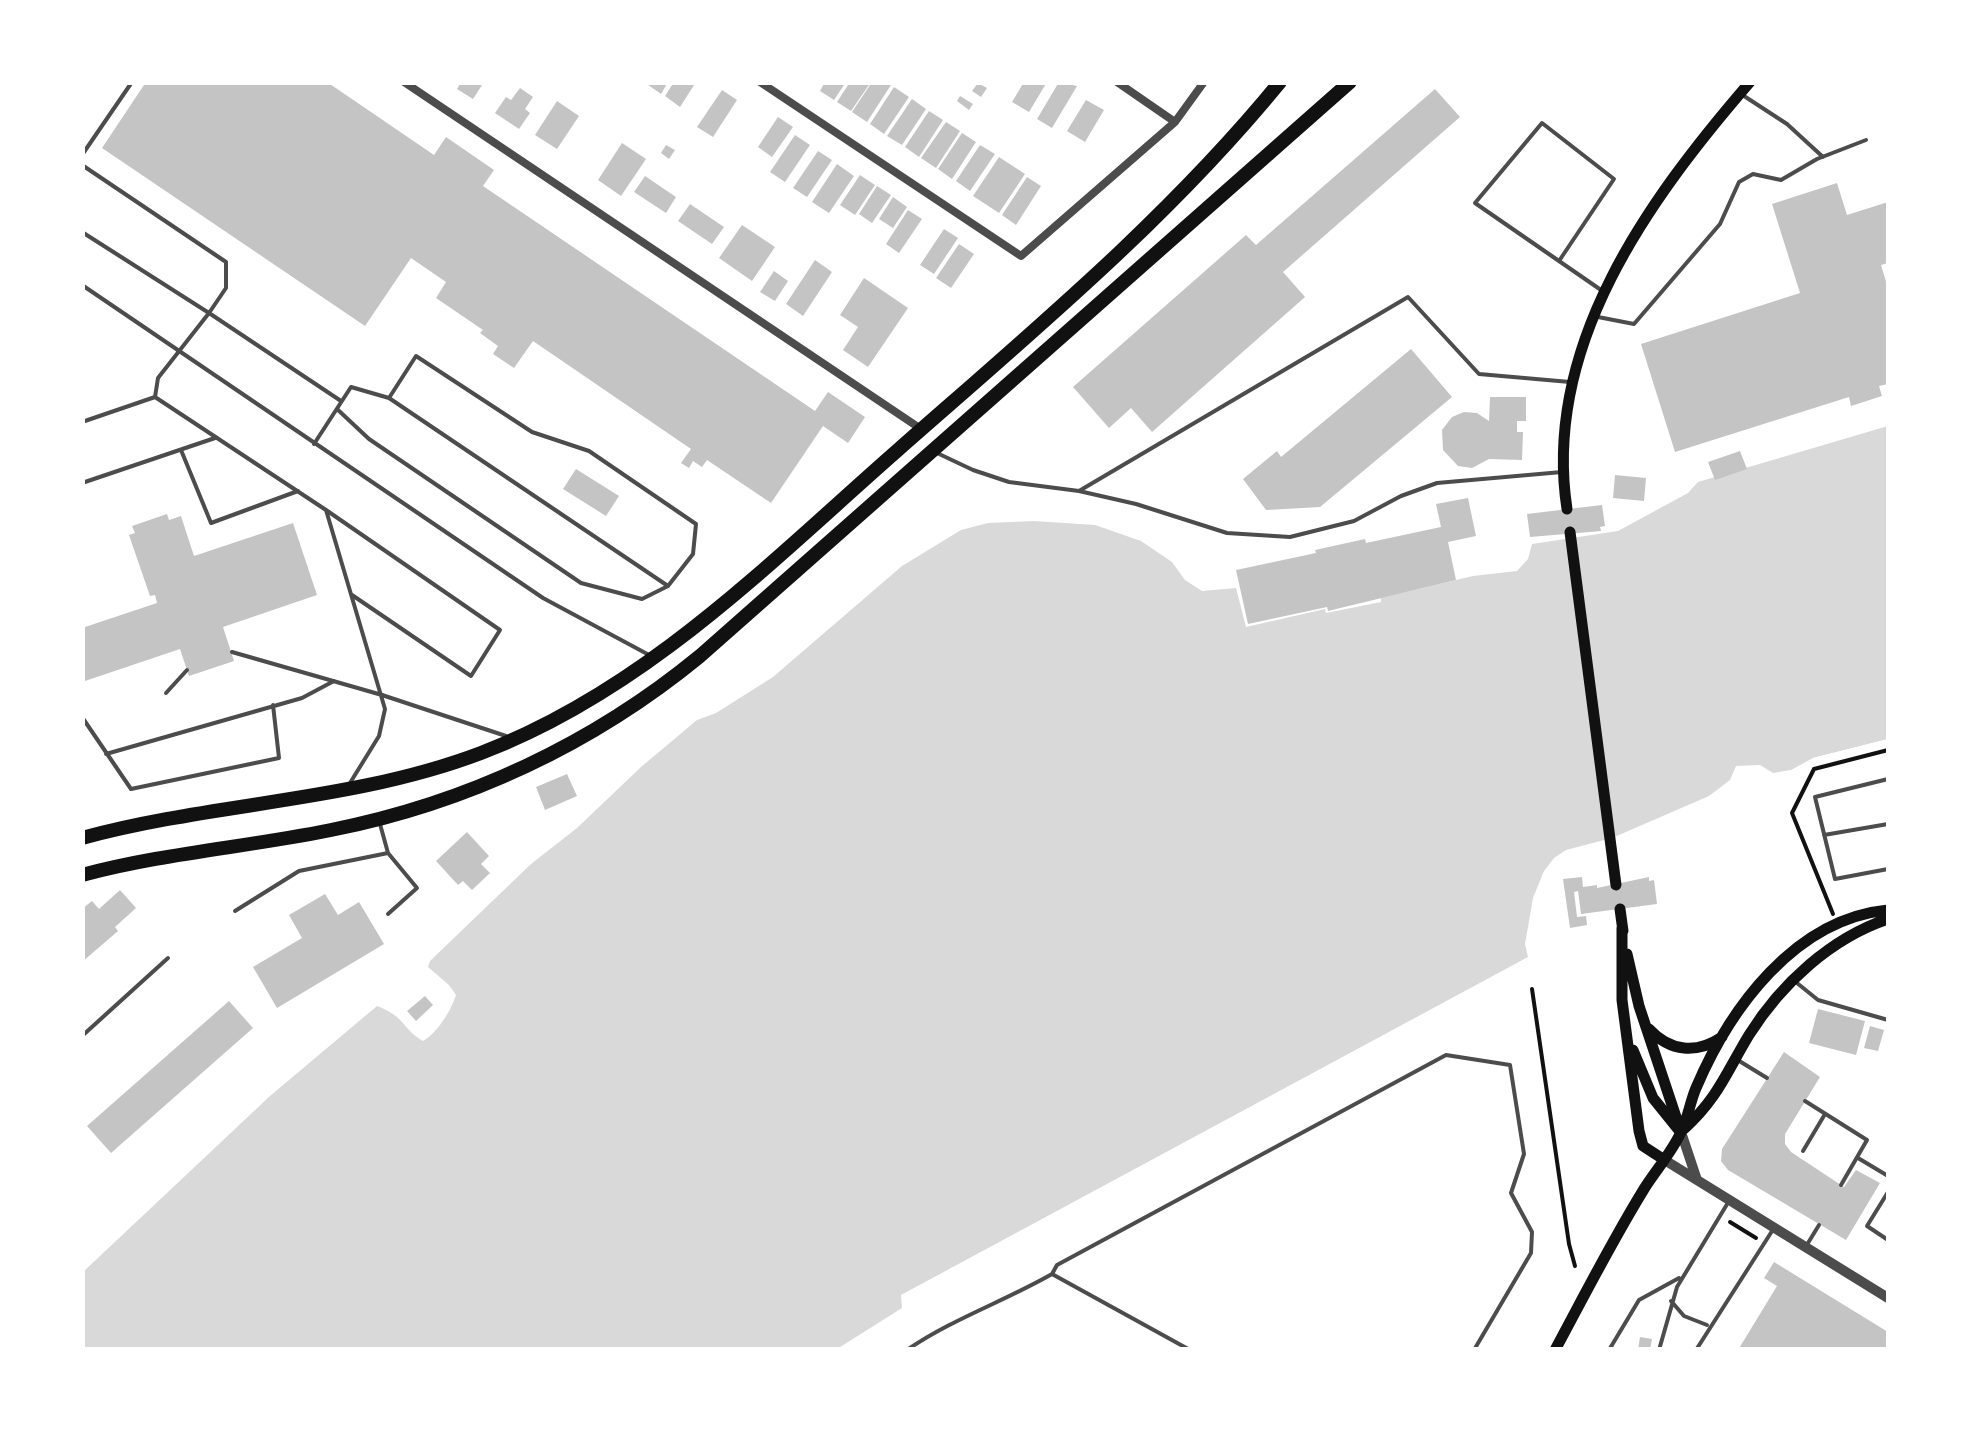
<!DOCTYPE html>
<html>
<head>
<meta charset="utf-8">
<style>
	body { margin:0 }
	#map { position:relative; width:1971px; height:1432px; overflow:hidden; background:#fff; font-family:Karla,sans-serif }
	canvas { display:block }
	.frame { position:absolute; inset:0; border:85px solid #fff; pointer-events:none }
</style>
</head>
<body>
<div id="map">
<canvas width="1971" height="1432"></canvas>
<div class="frame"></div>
</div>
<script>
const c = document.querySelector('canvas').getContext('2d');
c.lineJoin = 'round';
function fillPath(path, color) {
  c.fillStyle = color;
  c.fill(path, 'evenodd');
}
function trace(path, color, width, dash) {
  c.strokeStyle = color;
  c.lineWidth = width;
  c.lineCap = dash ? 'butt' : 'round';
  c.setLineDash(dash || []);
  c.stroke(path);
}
const water = new Path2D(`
	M1888 426V739L1813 758 1791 770 1773 773 1760 765 1736 766 1730 780 1709 796 1612 838 1566 850 1554 858 1544 871 1533 898 1525 944 1528 957 901 1295 902 1308 837 1349 83 1350V1272L270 1096 377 1006C406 1017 401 1028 423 1041 437 1033 451 1011 456 995L449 985 428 967 430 961 531 864 577 828 641 767 697 720 716 713 773 677 902 566 961 530 988 523 1034 521 1095 525 1141 541 1172 562 1185 580 1202 591 1236 588 1246 627 1325 609 1326 613 1381 602V598L1473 576 1517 571 1528 559 1532 544 1618 531 1688 493 1698 482Z`);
const pier = new Path2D(`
	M1888 739V745L1864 751 1817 762 1813 758Z`);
const building = new Path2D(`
	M146 82H327L434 155 446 137 494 170 483 186 815 411 828 392 865 417 848 443 823 426 771 503 707 460 702 467 693 461 689 468 681 463 691 449 533 341 514 368 493 354 498 346 480 333 483 330 436 298 446 282 411 258 365 326 102 148Z
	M461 82H484L473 99 457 89Z
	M644 82H668L661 94Z
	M674 82H696L680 107 665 96Z
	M825 82H846L834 100 820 91Z
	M850 82H871L851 111 837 102Z
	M872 82 891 85 867 122 852 112Z
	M1024 82H1047L1029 112 1012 102Z
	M1059 82 1077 86 1052 128 1037 119Z
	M978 83 987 88 981 97 972 91Z
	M894 87 909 97 884 134 870 124Z
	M520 88 533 97 525 109 530 113 519 129 495 113 506 97 511 100Z
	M1435 89 1460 117 1283 272 1305 297 1152 432 1131 408 1109 428 1073 387 1246 235 1256 245Z
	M722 90 737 100 713 137 697 127Z
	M960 96 973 104 969 110 957 101Z
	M912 99 926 109 902 145 887 136Z
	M1086 100 1104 110 1085 142 1067 131Z
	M557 101 579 116 557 149 535 135Z
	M929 111 943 120 919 157 905 147Z
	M778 117 793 127 772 157 758 147Z
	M946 122 960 131 936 168 921 158Z
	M962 133 976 142 952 179 938 169Z
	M795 135 810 145 785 182 770 172Z
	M622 143 646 159 621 196 598 180Z
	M666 145 675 150 669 159 661 153Z
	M980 145 995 154 970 191 956 181Z
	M818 151 832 160 807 197 793 188Z
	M999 157 1025 174 999 213 973 196Z
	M837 164 854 176 829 213 812 202Z
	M860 175 875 185 855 215 840 205Z
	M645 176 676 197 666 213 634 192Z
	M1027 177 1041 186 1016 225 1002 215Z
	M1837 183 1847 215 1888 202V263L1881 265 1888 288V384L1879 386 1882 396 1851 406 1849 397 1675 452 1641 344 1800 293 1772 204Z
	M877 186 891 195 872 223 859 214Z
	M893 197 907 207 893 228 879 219Z
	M690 204 724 227 712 244 678 221Z
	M908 210 922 219 899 253 886 244Z
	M742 225 775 247 752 281 719 258Z
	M944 229 958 238 934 274 920 265Z
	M959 244 974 254 951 288 936 278Z
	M815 260 832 272 803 316 786 304Z
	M774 271 788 281 775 301 760 292Z
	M864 278 908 308 868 367 843 350 858 327 840 315Z
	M1411 349 1452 397 1320 507 1266 510 1243 479 1277 451 1281 457Z
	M1490 397H1526V421H1517V432H1523L1522 460 1489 459 1472 468 1458 466 1443 450 1442 430 1452 417 1464 412 1477 413 1489 421Z
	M1740 451 1747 469 1715 480 1708 462Z
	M576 469 619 496 606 516 563 489Z
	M1615 475 1646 478 1644 501 1613 498Z
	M1468 498 1476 536 1448 542 1456 580 1328 611 1327 607 1248 624 1236 570 1316 553 1315 550 1365 539 1366 543 1441 527 1436 504Z
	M1602 505 1605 526 1600 527 1601 531 1530 537 1527 514Z
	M167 514 169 520 181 516 194 556 293 523 317 595 223 627 234 661 189 676 180 649 82 682V628L157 603 155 595 150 596 129 535 135 533 132 526Z
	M567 774 577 796 545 810 536 787Z
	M467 832 489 856 481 864 490 873 472 890 463 881 458 885 436 861Z
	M1582 877 1583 887 1597 885V888L1649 877V881L1654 880 1657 904 1581 914 1578 891 1574 892 1577 917 1586 916 1587 925 1570 928 1563 879Z
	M120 890 136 908 115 927 118 931 82 962V909L92 901 99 909Z
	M325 894 338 915 359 902 384 944 277 1008 253 967 302 938 289 915Z
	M425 996 433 1005 416 1021 407 1011Z
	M229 1001 253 1028 111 1153 87 1126Z
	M1818 1009 1865 1021 1856 1055 1809 1043Z
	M1870 1026 1884 1030 1878 1051 1864 1048Z
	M1784 1052 1820 1077 1785 1134V1144L1791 1152 1844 1187 1856 1170 1880 1183 1846 1240 1728 1170 1721 1161 1722 1149Z
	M1774 1262 1888 1332V1350H1738L1777 1286 1764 1278Z
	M1640 1337 1652 1339 1650 1350H1638Z`);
const path = new Path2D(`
	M1833 914 1792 813 1814 769 1888 750
	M1532 989 1569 1244 1575 1266
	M1730 1222 1756 1238`);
const service = new Path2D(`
	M1744 96 1787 124 1823 157
	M82 155 132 82
	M82 165 226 262V288L209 313 82 232
	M1559 261 1614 179 1542 123 1475 203 1601 290
	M82 285 543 598 651 656
	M1598 317 1634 324 1720 224 1739 182 1753 174 1781 180 1817 159 1866 140
	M155 397 326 510 385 709 379 736 350 783
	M155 397 158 378 209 313 341 401
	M337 409 369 439 581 583 642 599 668 586
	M82 422 155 397
	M314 444 351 387 389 398 416 356 532 432 589 451 696 524 693 554 668 586 389 398
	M181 450 211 523 298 491
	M937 453 973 470 1009 482 1079 491 1408 297 1479 374 1570 382
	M82 483 215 438
	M1079 491 1136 504 1227 533 1290 537 1354 521 1401 496 1437 483 1562 472
	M326 510 500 630 471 676 352 595
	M232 652 382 695 506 736
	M166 693 187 670
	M82 717 131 789 279 758 273 705
	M106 754 302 698 334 681
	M1888 779 1815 797 1835 879 1888 869
	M380 824 388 853 417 888 388 914
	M1824 835 1888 824
	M235 911 299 871 388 853
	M1797 983 1818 1000 1888 1020
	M82 1036 168 958
	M1736 1059 1767 1078
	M1805 1101 1867 1140 1841 1185
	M1803 1151 1825 1114
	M1858 1158 1888 1176
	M1888 1192 1867 1226 1888 1240
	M1808 1243 1819 1225
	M1671 1301 1684 1316 1707 1325
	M907 1350C952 1319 1005 1301 1052 1274
	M1190 1350 1052 1274 1057 1265 1446 1055 1510 1065 1524 1154 1511 1193 1532 1232 1531 1253 1474 1350
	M1609 1350 1639 1300 1679 1278
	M1659 1350 1677 1287 1729 1201
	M1696 1350 1774 1228`);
const minor = new Path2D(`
	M404 82 921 429
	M760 82 1021 256 1175 122 1204 82
	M1117 82 1175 122`);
const tertiary = new Path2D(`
	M1681 1132 1697 1180
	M1663 1159 1888 1298`);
const secondary = new Path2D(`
	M1567 509C1542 346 1648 200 1750 82
	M1570 532 1616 885
	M1620 909 1623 931
	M1622 928V1000L1639 1131 1643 1146 1663 1159
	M1627 954 1639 1006 1681 1132
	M1649 1029C1670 1052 1697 1054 1722 1037
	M1633 1050 1653 1098 1678 1129
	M1684 1129C1718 1098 1726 1073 1749 1035 1781 984 1831 938 1888 919
	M1555 1350C1584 1296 1612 1241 1644 1189 1656 1170 1672 1152 1681 1132 1688 1118 1690 1102 1696 1088 1730 1008 1795 919 1888 910`);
const trunk = new Path2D(`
	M82 838C214 802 352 802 481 753 646 690 769 563 899 449 1032 332 1168 219 1280 82
	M82 875C164 853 248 847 331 830 467 803 593 744 700 656L1350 82`);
fillPath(water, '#d9d9d9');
fillPath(pier, '#fff');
fillPath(building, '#c4c4c4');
trace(path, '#111', 4);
trace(service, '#4c4c4c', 4);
trace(minor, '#4c4c4c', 8);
trace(tertiary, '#4c4c4c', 10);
trace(secondary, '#111', 11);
trace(trunk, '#111', 14);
</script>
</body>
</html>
